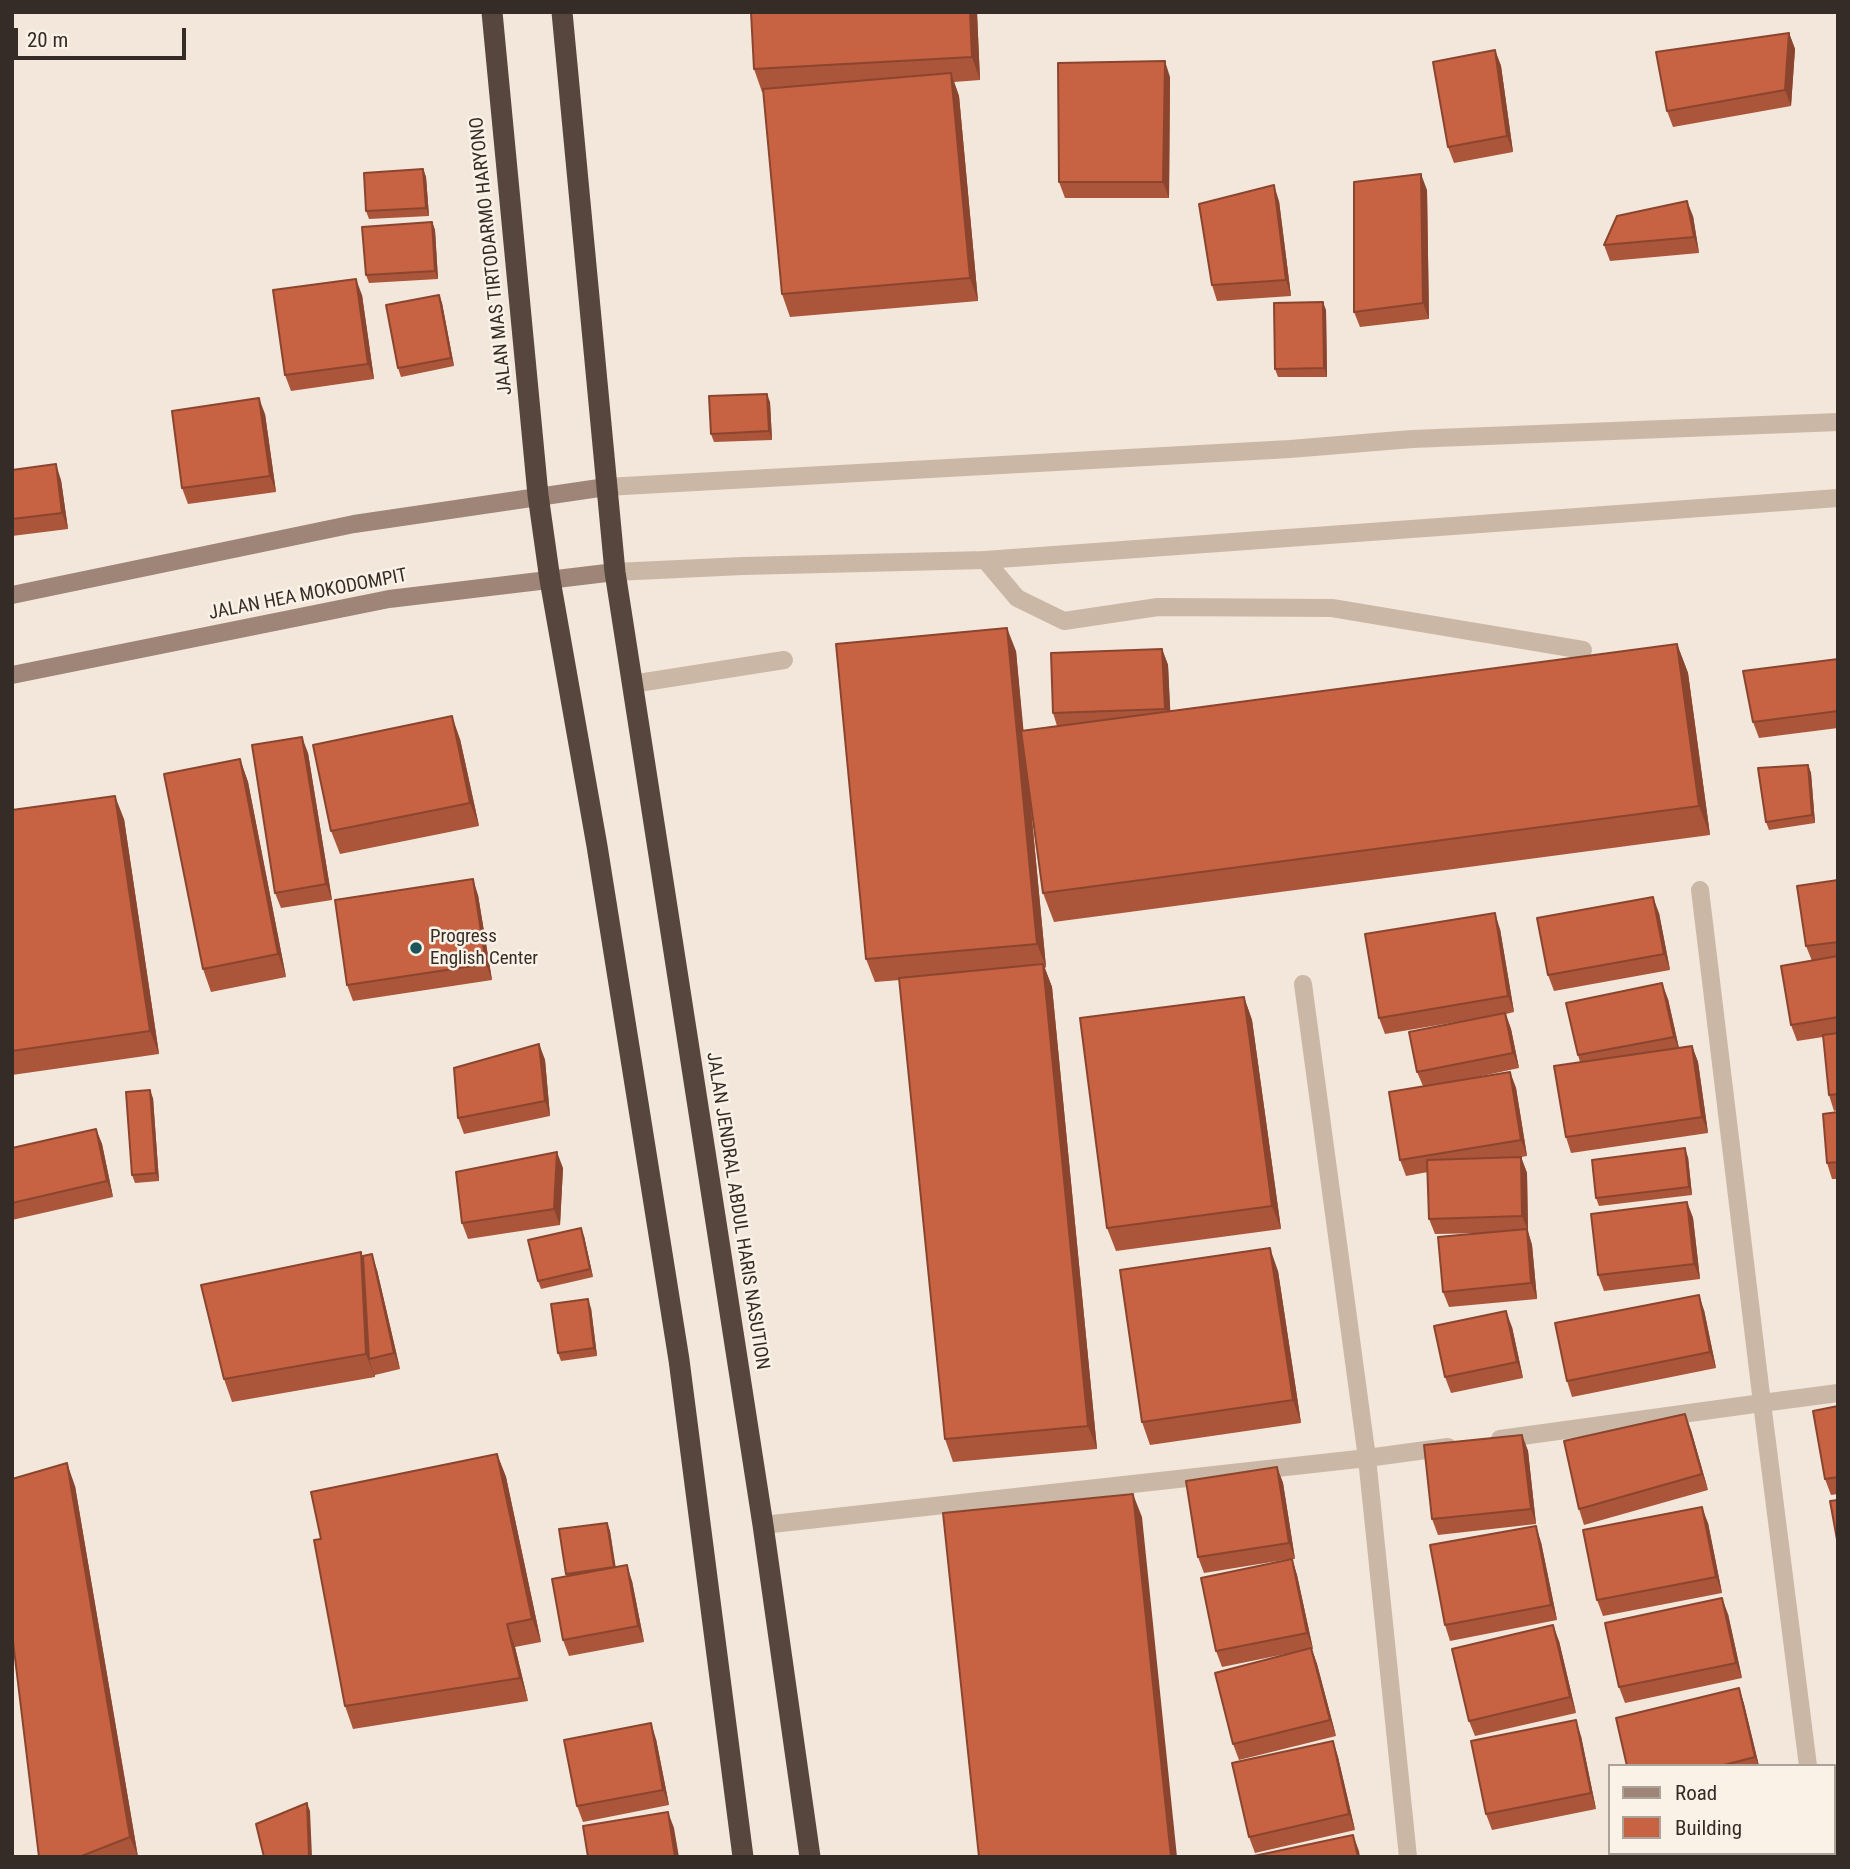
<!DOCTYPE html>
<html>
<head>
<meta charset="utf-8">
<style>
	body { margin:0 }
	#map { position:relative; width:1850px; height:1869px; overflow:hidden; background:#f2e7da; font-family:"Roboto Condensed",sans-serif }
	canvas { display:block }
	.frame { position:absolute; inset:0; border:14px solid #362c27; pointer-events:none }
	.legend { position:absolute; left:1608px; top:1764px; width:228px; height:91px; box-sizing:border-box; background:#faf1e7; border:2px solid #aca29a; margin:0; padding:9px 12px; list-style:none; font-size:21px; color:#362c27 }
	.legend li { display:flex; align-items:center; gap:14px; height:35px }
	.legend b { width:35px; border:2px solid #aca29a }
	.scale { position:absolute; left:14px; top:28px; width:172px; height:32px; box-sizing:border-box; border:4px solid #362c27; border-top:0; padding-left:9px; font-size:21px; line-height:24px; white-space:nowrap; color:#362c27; -webkit-text-stroke:5px #faf1e7; paint-order:stroke }
</style>
</head>
<body>
<div id="map">
<canvas width="1850" height="1869"></canvas>
<div class="frame"></div>
<ul class="legend">
<li><b style="height:9px;background:#9e8578"></b>Road</li>
<li><b style="height:19px;background:#c76343"></b>Building</li>
</ul>
<div class="scale">20 m</div>
</div>
<script>
const c = document.querySelector('canvas').getContext('2d');
c.lineJoin = 'round';
function trace(path, color, width, dash) {
  c.strokeStyle = color;
  c.lineWidth = width;
  c.lineCap = dash ? 'butt' : 'round';
  c.setLineDash(dash || []);
  c.stroke(path);
}
function fillPath(path, color) {
  c.fillStyle = color;
  c.fill(path, 'evenodd');
}
function label(font, color, halo, rows, align = 'center') {
  c.font = font + ' "Roboto Condensed",sans-serif';
  c.lineWidth = 5;
  c.setLineDash([]);
  c.textBaseline = 'middle';
  c.strokeStyle = halo;
  c.fillStyle = color;
  for (const [text, x, y, turn = 0] of rows) {
    c.save();
    c.translate(x, y);
    c.rotate((+turn || 0) * Math.PI / 180);
    c.textAlign = isNaN(turn) ? turn : align;
    if (halo) c.strokeText(text, 0, 0);
    c.fillText(text, 0, 0);
    c.restore();
  }
}
const lane = new Path2D(`
	M985 560 1017 598 1064 621 1158 607 1332 608 1583 650
	M632 684 784 660`);
const street = new Path2D(`
	M606 487 1290 449 1412 439 1838 422
	M615 572 743 566 985 560 1838 498
	M1700 890 1762 1403 1838 1393
	M1303 984 1367 1458 1408 1857
	M1500 1439 1762 1403 1808 1766
	M763 1525 1367 1458 1448 1447
	M1834 1816H1838
	M1732 1857 1742 1853`);
const secondary = new Path2D(`
	M12 595 354 524 606 487
	M12 675 389 599 615 572`);
const highway = new Path2D(`
	M492 12 538 495 550 580 597 846 679 1360 743 1857
	M562 12 615 572 763 1525 810 1857`);
const wall = new Path2D(`
	M751 12H977L980 80 954 82 959 96 978 301 790 317 782 294 763 92H762L754 69Z
	M1789 33 1795 49 1791 106 1673 127 1667 111Z
	M1495 50 1501 66 1513 152 1454 163 1448 147Z
	M1170 77 1169 198H1065L1059 182Z
	M423 169 426 177 429 216 369 219 366 211Z
	M1427 190 1429 319 1360 327 1354 312Z
	M1279 201 1291 296 1217 301 1212 285Z
	M1693 216 1699 253 1610 261 1604 245Z
	M432 222 435 230 438 279 369 283 366 275Z
	M362 295 374 379 291 391 285 375Z
	M439 295 442 303 454 366 401 377 398 368Z
	M1326 310 1327 377H1278L1275 369Z
	M770 402 772 440 714 442 711 434Z
	M265 414 276 492 188 504 182 488Z
	M12 470 61 480 68 529 12 536Z
	M1677 644 1688 673 1710 835 1054 922 1043 893 1029 787 1046 967 1045 968 1052 987 1097 1449 953 1462 945 1439 900 980 875 982 866 959 1016 651 1023 731 1057 726 1053 713 1162 649 1168 665 1170 711Z
	M1838 659V728L1759 738 1753 722Z
	M460 739 479 826 340 854 331 831Z
	M308 753 332 900 281 908 275 893Z
	M240 759 248 782 286 977 211 992 203 969Z
	M1808 765 1811 773 1815 823 1769 830 1766 822Z
	M12 810 124 819 159 1054 12 1075Z
	M1838 880V1110L1834 1111 1829 1095 1823 1037 1797 1041 1791 1025 1812 961 1806 946Z
	M478 895 492 980 353 1001 347 985Z
	M1659 913 1670 970 1554 991 1548 975Z
	M1500 929 1514 1012 1506 1014 1511 1029 1519 1068 1463 1080 1510 1072 1516 1088 1527 1156 1521 1157 1527 1173 1528 1231 1532 1245 1537 1299 1449 1307 1443 1292 1486 1233 1435 1234 1429 1219 1428 1172 1406 1176 1400 1160 1423 1086 1417 1072 1480 1018 1385 1034 1379 1018Z
	M1244 997 1252 1020 1281 1229 1116 1251 1107 1228Z
	M1668 999 1679 1048 1692 1046 1698 1062 1708 1133 1571 1153 1566 1137 1580 1062 1578 1055Z
	M539 1044 545 1060 550 1116 464 1134 458 1118Z
	M153 1098 159 1181 135 1183 132 1175Z
	M1838 1112V1179H1832L1827 1163Z
	M96 1129 102 1144 113 1197 12 1220V1148Z
	M1688 1157 1692 1195 1599 1206 1596 1198Z
	M563 1168 560 1225 468 1239 462 1223Z
	M1687 1202 1693 1218 1700 1279 1604 1291 1598 1275Z
	M584 1236 593 1277 541 1289 538 1281Z
	M364 1260 377 1270 400 1369 375 1375V1377L232 1402 224 1379Z
	M1278 1271 1301 1423 1150 1445 1142 1422Z
	M591 1308 597 1356 561 1361 558 1353Z
	M1704 1310 1716 1368 1572 1397 1567 1381Z
	M1512 1327 1523 1378 1451 1393 1445 1377Z
	M1838 1406V1494L1831 1495 1825 1479Z
	M1691 1430 1708 1490 1584 1525 1579 1509Z
	M1522 1435 1528 1451 1536 1524 1438 1535 1432 1519Z
	M497 1454 506 1477 541 1642 515 1647 528 1701 353 1729 345 1706 321 1539Z
	M1277 1467 1283 1483 1295 1559H1292L1297 1575 1313 1649H1312L1317 1664 1336 1736 1239 1760 1233 1744 1300 1651 1222 1667 1216 1651 1290 1559 1204 1573 1198 1557Z
	M75 1486 138 1857H39Z
	M607 1523 610 1531 615 1567 632 1581 644 1642 569 1656 563 1640 566 1574Z
	M1708 1523 1722 1593 1603 1616 1597 1600Z
	M1541 1542 1557 1620 1450 1641 1445 1625Z
	M1728 1614 1742 1678 1625 1703 1619 1687Z
	M1559 1641 1576 1713 1475 1736 1469 1721Z
	M1739 1688 1744 1704 1759 1766H1627Z
	M1581 1736 1596 1809 1492 1830 1486 1814Z
	M656 1739 669 1805 583 1822 577 1806Z
	M1333 1741 1338 1757 1355 1830 1255 1853 1249 1837Z`);
const shadedWall = new Path2D(`
	M970 12H977L980 80 972 57Z
	M1789 33 1795 49 1791 106 1785 90Z
	M1495 50 1501 66 1513 152 1507 136Z
	M1165 61 1170 77 1169 198 1163 182Z
	M951 73 959 96 978 301 970 278Z
	M423 169 426 177 429 216 426 208Z
	M1421 174 1427 190 1429 319 1423 303Z
	M1274 185 1279 201 1291 296 1286 280Z
	M1687 201 1693 216 1699 253 1694 237Z
	M432 222 435 230 438 279 435 271Z
	M356 279 362 295 374 379 368 364Z
	M439 295 442 303 454 366 451 358Z
	M1323 302 1326 310 1327 377 1324 368Z
	M767 394 770 402 772 440 769 431Z
	M259 398 265 414 276 492 270 476Z
	M56 464 61 480 68 529 62 513Z
	M1007 628 1016 651 1046 967 1037 944Z
	M1677 644 1688 673 1710 835 1699 806Z
	M1162 649 1168 665 1171 725 1165 709Z
	M452 716 460 739 479 826 470 803Z
	M302 737 308 753 332 900 326 884Z
	M240 759 248 782 286 977 278 954Z
	M1808 765 1811 773 1815 823 1812 815Z
	M115 796 124 819 159 1054 150 1031Z
	M473 879 478 895 492 980 486 964Z
	M1653 897 1659 913 1670 970 1664 954Z
	M1495 913 1500 929 1514 1012 1508 996Z
	M1043 964 1052 987 1097 1449 1088 1426Z
	M1662 983 1668 999 1680 1053 1674 1037Z
	M1244 997 1252 1020 1281 1229 1272 1206Z
	M1505 1013 1511 1029 1519 1068 1513 1053Z
	M539 1044 545 1060 550 1116 545 1101Z
	M1692 1046 1698 1062 1708 1133 1702 1117Z
	M1510 1072 1516 1088 1527 1156 1521 1140Z
	M150 1090 153 1098 159 1181 156 1173Z
	M96 1129 102 1144 113 1197 107 1181Z
	M1685 1148 1688 1157 1692 1195 1689 1187Z
	M557 1152 563 1168 560 1225 554 1209Z
	M1521 1157 1527 1173 1528 1231 1522 1216Z
	M1687 1202 1693 1218 1700 1279 1694 1264Z
	M581 1228 584 1236 593 1277 590 1269Z
	M1527 1229 1532 1245 1537 1299 1531 1283Z
	M1270 1248 1278 1271 1301 1423 1293 1400Z
	M361 1252 369 1275V1359L375 1377 366 1354Z
	M372 1254 377 1270 400 1369 394 1353Z
	M1699 1295 1704 1310 1716 1368 1710 1352Z
	M588 1299 591 1308 597 1356 594 1348Z
	M1506 1311 1512 1327 1523 1378 1517 1362Z
	M1685 1414 1691 1430 1708 1490 1702 1474Z
	M1522 1435 1528 1451 1536 1524 1531 1509Z
	M497 1454 506 1477 541 1642 532 1619Z
	M67 1463 75 1486 138 1857 130 1837Z
	M1277 1467 1283 1483 1295 1559 1289 1543Z
	M1133 1494 1142 1517 1177 1857H1171Z
	M1702 1507 1708 1523 1722 1593 1716 1577Z
	M607 1523 610 1531 617 1575 614 1567Z
	M1536 1526 1541 1542 1557 1620 1551 1605Z
	M1292 1559 1297 1575 1313 1649 1307 1633Z
	M627 1565 632 1581 644 1642 638 1626Z
	M1722 1598 1728 1614 1742 1678 1736 1663Z
	M507 1624 515 1647 528 1701 520 1678Z
	M1553 1625 1559 1641 1576 1713 1570 1697Z
	M1311 1648 1317 1664 1336 1736 1330 1720Z
	M1739 1688 1744 1704 1759 1766 1755 1757Z
	M1576 1720 1581 1736 1596 1809 1591 1793Z
	M651 1723 656 1739 669 1805 663 1790Z
	M1333 1741 1338 1757 1355 1830 1349 1814Z
	M307 1803 310 1811 312 1857H309Z
	M668 1812 674 1828 679 1857H675Z
	M1353 1835 1359 1851 1360 1857H1358Z`);
const building = new Path2D(`
	M751 12H970L972 57 754 69Z
	M1789 33 1785 90 1667 111 1656 52Z
	M1495 50 1507 136 1448 147 1433 62Z
	M1165 61 1163 182H1059L1058 63Z
	M951 73 970 278 782 294 763 89Z
	M423 169 426 208 366 211 364 173Z
	M1421 174 1423 303 1354 312V182Z
	M1274 185 1286 280 1212 285 1199 204Z
	M1687 201 1694 237 1604 245 1617 216Z
	M432 222 435 271 366 275 362 227Z
	M356 279 368 364 285 375 273 290Z
	M439 295 451 358 398 368 386 305Z
	M1323 302 1324 368 1275 369 1274 303Z
	M767 394 769 431 711 434 709 396Z
	M259 398 270 476 182 488 172 411Z
	M56 464 62 513 12 519V470Z
	M1007 628 1037 944 866 959 836 644Z
	M1677 644 1699 806 1043 893 1021 731Z
	M1162 649 1165 709 1053 713 1051 653Z
	M1838 659V711L1753 722 1743 671Z
	M452 716 470 803 331 831 313 745Z
	M302 737 326 884 275 893 252 745Z
	M240 759 278 954 203 969 164 774Z
	M1808 765 1812 815 1766 822 1758 768Z
	M115 796 150 1031 12 1051V810Z
	M473 879 486 964 347 985 335 900Z
	M1838 880V942L1806 946 1797 886Z
	M1653 897 1664 954 1548 975 1537 918Z
	M1495 913 1508 996 1379 1018 1365 934Z
	M1838 956V1017L1791 1025 1781 966Z
	M1043 964 1088 1426 945 1439 899 978Z
	M1662 983 1674 1037 1578 1055 1566 1003Z
	M1244 997 1272 1206 1107 1228 1080 1018Z
	M1505 1013 1513 1053 1417 1072 1409 1032Z
	M1838 1033V1094L1829 1095 1823 1035Z
	M539 1044 545 1101 458 1118 454 1068Z
	M1692 1046 1702 1117 1566 1137 1554 1066Z
	M1510 1072 1521 1140 1400 1160 1389 1092Z
	M150 1090 156 1173 132 1175 126 1092Z
	M1838 1112V1162L1827 1163 1823 1114Z
	M96 1129 107 1181 12 1203V1148Z
	M1685 1148 1689 1187 1596 1198 1592 1160Z
	M557 1152 554 1209 462 1223 456 1172Z
	M1521 1157 1522 1216 1429 1219 1427 1160Z
	M1687 1202 1694 1264 1598 1275 1591 1214Z
	M581 1228 590 1269 538 1281 528 1240Z
	M1527 1229 1531 1283 1443 1292 1438 1237Z
	M1270 1248 1293 1400 1142 1422 1120 1270Z
	M361 1252 366 1354 224 1379 201 1285Z
	M372 1254 394 1353 369 1359 363 1256Z
	M1699 1295 1710 1352 1567 1381 1555 1323Z
	M588 1299 594 1348 558 1353 551 1304Z
	M1506 1311 1517 1362 1445 1377 1434 1326Z
	M1838 1406V1477L1825 1479 1813 1411Z
	M1685 1414 1702 1474 1579 1509 1564 1441Z
	M1522 1435 1531 1509 1432 1519 1424 1445Z
	M497 1454 532 1619 507 1624 520 1678 345 1706 314 1540 321 1539 311 1492Z
	M67 1463 130 1837 79 1857H39L12 1633V1479Z
	M1277 1467 1289 1543 1198 1557 1186 1481Z
	M1133 1494 1171 1857H979L943 1513Z
	M1838 1500V1545L1830 1501Z
	M1702 1507 1716 1577 1597 1600 1583 1530Z
	M607 1523 614 1567 566 1574 559 1529Z
	M1536 1526 1551 1605 1445 1625 1430 1545Z
	M1292 1559 1307 1633 1216 1651 1201 1578Z
	M627 1565 638 1626 563 1640 552 1579Z
	M1722 1598 1736 1663 1619 1687 1605 1623Z
	M1553 1625 1570 1697 1469 1721 1452 1649Z
	M1311 1648 1330 1720 1233 1744 1215 1673Z
	M1739 1688 1755 1757 1720 1766H1627L1616 1718Z
	M1576 1720 1591 1793 1486 1814 1471 1741Z
	M651 1723 663 1790 577 1806 564 1740Z
	M1333 1741 1349 1814 1249 1837 1232 1763Z
	M307 1803 309 1857H264L256 1824Z
	M668 1812 675 1857H588L583 1826Z
	M1353 1835 1358 1857H1254V1856Z`);
const markers = [
	[416,948,7,"#1c5458"]
];
const streetNames = [
	["JALAN MAS TIRTODARMO HARYONO",492,256,-96],
	["JALAN HEA MOKODOMPIT",308,595,-11],
	["JALAN JENDRAL ABDUL HARIS NASUTION",737,1211,81]
];
const poiNames = [
	["Progress",430,937],
	["English Center",430,959]
];
trace(lane, '#cab7a6', 18);
trace(street, '#cab7a6', 18);
trace(secondary, '#9e8578', 18);
trace(highway, '#57463e', 21);
fillPath(wall, '#ab553a');
fillPath(shadedWall, '#8b452f');
fillPath(building, '#c76343');
trace(building, '#8b452f', 2);
for (const [x, y, r, color] of markers) {
  const dot = new Path2D();
  dot.arc(x, y, r, 0, 2 * Math.PI);
  c.fillStyle = color;
  c.fill(dot);
  trace(dot, '#faf1e7', 2.5);
}
label('19px', '#362c27', '#faf1e7', streetNames);
label('19px', '#362c27', '#faf1e7', poiNames, 'left');
</script>
</body>
</html>
